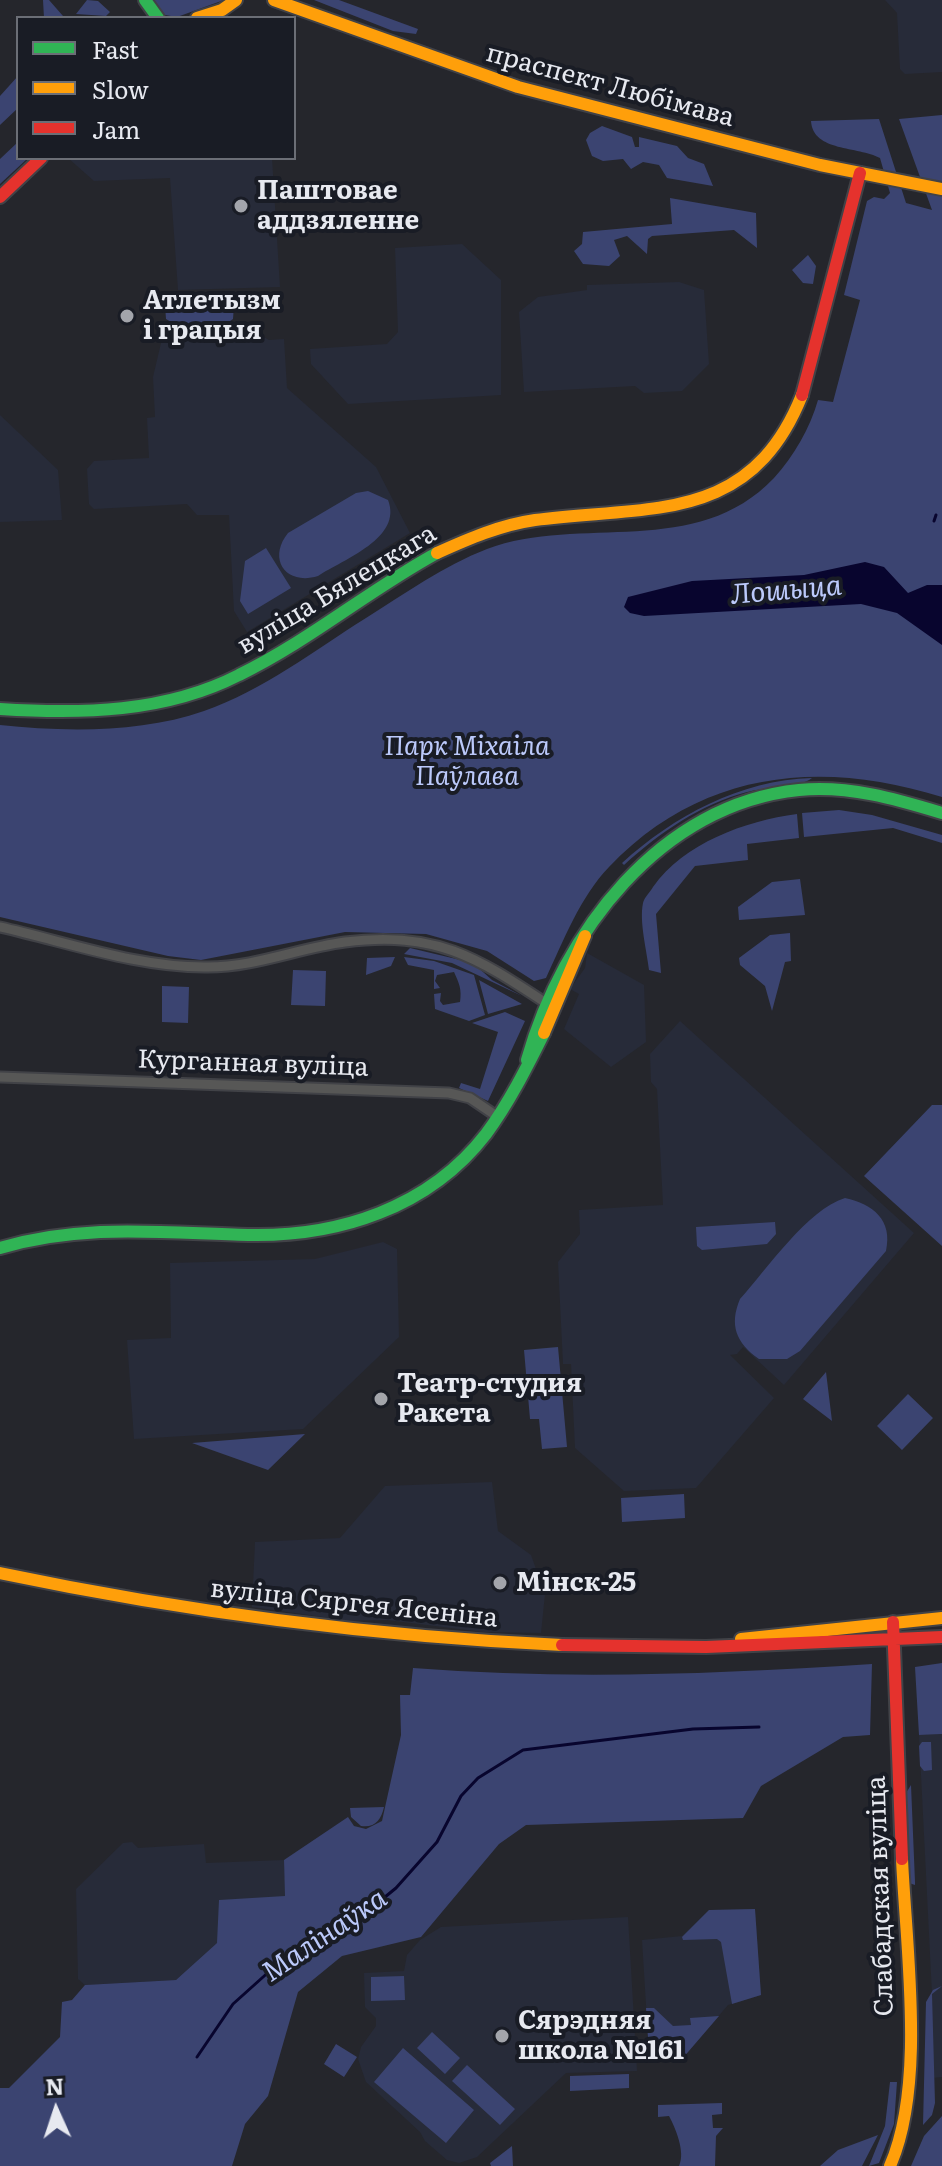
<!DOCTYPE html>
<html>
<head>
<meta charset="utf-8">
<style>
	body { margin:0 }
	#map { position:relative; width:942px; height:2166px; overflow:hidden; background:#25262c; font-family:Literata,serif }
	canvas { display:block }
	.legend { position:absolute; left:16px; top:16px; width:280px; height:144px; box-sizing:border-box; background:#191c25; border:2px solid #6b6e76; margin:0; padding:10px 14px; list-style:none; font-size:24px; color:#e7e9f0 }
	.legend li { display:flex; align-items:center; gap:16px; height:40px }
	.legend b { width:40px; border:2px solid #6b6e76 }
	.north { position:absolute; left:16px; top:2070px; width:80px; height:80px; -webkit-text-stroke:6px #191c25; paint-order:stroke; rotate:357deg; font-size:22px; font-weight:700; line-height:32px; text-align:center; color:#e7e9f0 }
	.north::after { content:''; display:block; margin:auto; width:28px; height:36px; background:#e7e9f0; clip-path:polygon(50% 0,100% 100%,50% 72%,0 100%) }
</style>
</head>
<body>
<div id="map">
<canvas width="942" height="2166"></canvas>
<ul class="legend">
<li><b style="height:10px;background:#30b455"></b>Fast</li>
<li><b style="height:10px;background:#ff9f0a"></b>Slow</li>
<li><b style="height:10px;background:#e5322d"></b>Jam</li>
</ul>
<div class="north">N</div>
</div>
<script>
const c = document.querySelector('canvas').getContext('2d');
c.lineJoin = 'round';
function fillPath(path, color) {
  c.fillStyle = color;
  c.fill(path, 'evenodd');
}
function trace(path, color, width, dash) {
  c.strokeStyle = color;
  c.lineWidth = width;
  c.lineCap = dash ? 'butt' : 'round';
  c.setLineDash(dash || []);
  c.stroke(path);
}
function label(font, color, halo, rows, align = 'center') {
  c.font = font + ' Literata,serif';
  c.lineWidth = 8;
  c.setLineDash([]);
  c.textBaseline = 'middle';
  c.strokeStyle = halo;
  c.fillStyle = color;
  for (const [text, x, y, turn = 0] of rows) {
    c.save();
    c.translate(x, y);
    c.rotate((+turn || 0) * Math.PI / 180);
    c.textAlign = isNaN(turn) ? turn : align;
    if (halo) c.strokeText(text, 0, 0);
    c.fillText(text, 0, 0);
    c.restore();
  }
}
const built = new Path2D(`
	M885 0H942V72L905 74 900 69 897 13Z
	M68 158H272L280 287 178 290 170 178 94 181Z
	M462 244 501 280V395L348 404 311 364 310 349 387 344 398 332 395 248Z
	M679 282 704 290 709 364 682 391 644 393 635 386 524 392 519 312 538 297 587 290V285Z
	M251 330 269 340 284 339 287 388 376 467 410 533 247 632 234 611 229 515H197L187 504 94 509 89 504 87 469 94 461 149 458 147 418 155 417 153 377 161 343 184 342 197 332Z
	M0 415 58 470 62 520 0 522Z
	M587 953 644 985 646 1042 611 1067 564 1029 579 994 570 989 585 968Z
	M680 1021 914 1233 784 1385 743 1347 737 1354 730 1355 774 1398 696 1488 624 1491 575 1448 571 1364H563L558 1262 580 1234 579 1210 663 1205 657 1089 651 1082 650 1054Z
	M383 1242 397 1249 399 1337 303 1429 134 1439 127 1340 171 1338 170 1263 315 1259Z
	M492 1482 498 1531 531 1555 545 1594 541 1633 483 1632 387 1620 351 1621 252 1607 255 1542 340 1538 385 1486Z
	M942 1734V2077L932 2078V1994L919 1735Z
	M132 1842 138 1848 204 1844 206 1863 284 1860 286 1896 217 1943 176 1980 85 1985 78 1979 76 1889 123 1843Z
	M755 1909 761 1995 728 2005 682 2059 667 2060 654 2053 648 2037 642 1940 682 1936 709 1910Z
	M628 1917 637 2071 566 2073 477 2157 459 2163 447 2160 425 2141 420 2132 366 2082 358 2059 361 2047 376 2026V2018L365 2007 364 1973 404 1971 407 1955 420 1940 441 1927Z`);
const green = new Path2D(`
	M43 0H49L63 16 44 18Z
	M87 0 98 1 110 12 106 16 76 14Z
	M152 0H224L177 17 159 14Z
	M314 0H339L418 29 416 34 393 31Z
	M18 76V108L0 125V96Z
	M942 115V797C821 759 701 770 609 867 580 897 564 940 546 978L534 981 487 951 426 934 345 932 201 960 168 956 0 917V725C65 732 141 733 204 711 262 691 315 650 366 618 406 593 443 566 487 549 581 514 696 560 774 478 794 456 810 428 818 400L833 402 860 300 844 295 867 201 874 197 884 199 890 193 880 158C858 146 813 152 811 121L879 119 906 203 932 210 899 119Z
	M602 126 632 137 635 147H639V137L677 146 688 158 704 164 713 186 667 178 659 165 643 162 631 169 623 159 603 161 592 156 586 140 590 133Z
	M18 142V158H28L0 184V159Z
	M670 198 756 213 757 248 734 230 652 236 648 239 647 254 627 236 614 240 620 256 609 266 583 264 574 251 582 244 583 232 672 224Z
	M808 255 816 266 813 284 803 283 792 270Z
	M226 293C235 301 234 308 233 319L227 323 178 326 166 319 165 305 174 296Z
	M368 491 388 500C403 538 344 559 318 576 286 586 267 559 288 533L356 493Z
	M266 548 291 588 248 614 240 601 245 561Z
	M812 778C800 788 765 787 747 792 701 804 659 833 624 865L622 863C674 816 740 780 812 778Z
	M839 810 872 815 942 835V843L893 828 804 837 802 813Z
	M797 814 799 838 747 844 748 860 695 866 656 914 661 973 649 970C647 951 639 922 643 903 644 898 650 892 653 887 684 843 745 821 797 814Z
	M800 879 805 915 739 920 738 907 772 882Z
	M790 933 791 961 785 962 772 1011 765 986 740 965 739 958 770 935Z
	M410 948 473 963 492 980 522 996 452 963 404 954Z
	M395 957 391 966 366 975 367 958Z
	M404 957 434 961 474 975 485 1015 469 1021 435 1009 434 994 441 993 440 1001 443 1005 460 1002C462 989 459 983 454 972L437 975 435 981 440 988 434 989V970L408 965Z
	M293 970 326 971 325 1006 291 1005Z
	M479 980 522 1004 488 1014Z
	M162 986 189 987 188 1023 162 1022Z
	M505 1012 525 1021 488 1101 459 1088 461 1083 480 1089 498 1032 472 1023Z
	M932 1105H942V1246L864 1176Z
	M845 1198C873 1204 893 1220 886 1251L800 1351 787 1359H759C736 1343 729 1325 740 1299 768 1268 807 1210 845 1198Z
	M775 1222 776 1234 767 1244 702 1250 697 1246 696 1227Z
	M558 1347 567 1447 542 1449 539 1419H530L524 1350Z
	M826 1372 832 1421 803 1399Z
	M908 1394 933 1418 902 1450 877 1426Z
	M305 1434 268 1470 192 1443Z
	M684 1494 685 1518 622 1522 621 1498Z
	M942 1663V1734L919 1735 915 1667Z
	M872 1664 870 1735 843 1737 761 1786 743 1818 526 1825 499 1844 421 1937 342 1956 298 1992 268 2096 245 2124 232 2166H0V2088H9L60 2037 62 2002 72 2000 85 1985 176 1980 217 1943 219 1900 285 1896 284 1860 348 1817 354 1826 366 1829 382 1821 401 1735 400 1695H410L413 1668C566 1680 718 1674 872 1664Z
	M922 1742H931L932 1770 924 1771 920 1766 919 1746Z
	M911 1785 915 1882V1885L909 1883 906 1793Z
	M384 1807C381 1820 375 1828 361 1826L351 1817 350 1808Z
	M755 1909 761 1995 732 2004 721 1942 717 1939 683 1940 682 1937 709 1910Z
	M404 1976 405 2000 371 2001V1977Z
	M942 1986 932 1994 935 2103 932 2115 923 2125 926 2002 933 1990Z
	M646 2008H654L673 2026 691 2025 690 2018 719 2016 682 2059 667 2060 654 2053 648 2038Z
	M432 2032 460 2058 445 2074 417 2048Z
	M336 2044 357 2057 344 2077 324 2064Z
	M403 2048 474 2110 446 2143 374 2082Z
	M467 2065 515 2109 500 2125 452 2081Z
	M629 2074V2088L570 2091V2076Z
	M890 2082H897L894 2124 879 2163 869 2166 885 2126Z
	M722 2103V2114L712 2115 713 2128H723L716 2136 715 2166H679C686 2152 675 2127 669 2116L658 2117V2105Z
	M942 2116V2166H911L924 2136Z
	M878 2135 862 2166H820L838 2150Z
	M512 2146 513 2166H491L490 2163Z`);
const water = new Path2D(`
	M865 562 884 567 908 593 927 585H942V645L897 613 861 604 644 616 630 613 624 607 628 597 692 581 804 575Z`);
const stream = new Path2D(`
	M934 521 936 515
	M197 2057 233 2004 282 1960 363 1915 396 1888 437 1842 461 1796 478 1778 523 1750 693 1729 759 1727`);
const street = new Path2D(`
	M0 927C67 942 139 968 208 967 255 967 299 948 345 942 438 930 479 959 552 1007
	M0 1077 449 1093 470 1098 498 1117`);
const fast = new Path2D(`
	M145 0 158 18
	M0 709C81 714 165 713 239 675 309 641 369 590 437 553
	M527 1060C563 933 660 804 799 790 848 785 896 799 942 813
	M0 1248C84 1223 163 1233 248 1235 338 1237 429 1208 486 1134 509 1103 527 1067 544 1033`);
const slow = new Path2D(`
	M274 0 518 87 820 165 942 189
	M197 18 222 10 236 0
	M437 553C468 539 500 525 535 520 650 505 750 525 802 395
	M544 1033 585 936
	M0 1573C186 1612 372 1636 562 1645
	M741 1639 942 1618
	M890 2166C926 2084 906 1949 902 1859`);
const jam = new Path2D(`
	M0 197 41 158
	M802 395 860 173
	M893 1622 902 1859
	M562 1645 706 1647 942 1637`);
const markers = [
	[241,206,8,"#a3a5ab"],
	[127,316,8,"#a3a5ab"],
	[381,1399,8,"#a3a5ab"],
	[500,1583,8,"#a3a5ab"],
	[502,2036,8,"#a3a5ab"]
];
const streetNames = [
	["праспект Любімава",610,86,15],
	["вуліца Бялецкага",337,590,-31],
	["Курганная вуліца",253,1064,2],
	["вуліца Сяргея Ясеніна",354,1604,6],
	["Слабадская вуліца",881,1896,-92]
];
const poiNames = [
	["Паштовае",257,191],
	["аддзяленне",257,221],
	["Атлетызм",143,301],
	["і грацыя",143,331],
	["Театр-студия",397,1384],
	["Ракета",397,1414],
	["Мінск-25",516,1583],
	["Сярэдняя",518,2021],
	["школа №161",518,2051]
];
const parkNames = [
	["Парк Міхаіла",467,747],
	["Паўлава",467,777]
];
const waterNames = [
	["Лошыца",786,591,-5],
	["Малінаўка",325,1936,-34]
];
fillPath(built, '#272b39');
fillPath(green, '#3b4471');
fillPath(water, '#08052e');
trace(stream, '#08052e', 3);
trace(street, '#414247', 13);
trace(fast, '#414247', 16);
trace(slow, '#414247', 16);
trace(jam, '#414247', 16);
trace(street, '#575756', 9);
trace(fast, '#30b455', 12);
trace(slow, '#ff9f0a', 12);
trace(jam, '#e5322d', 12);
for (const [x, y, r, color] of markers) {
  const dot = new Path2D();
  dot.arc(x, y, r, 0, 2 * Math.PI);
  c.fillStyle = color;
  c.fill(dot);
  trace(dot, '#191c25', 3);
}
label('26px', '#e7e9f0', '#191c25', streetNames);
label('bold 26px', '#e7e9f0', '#191c25', poiNames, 'left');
label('italic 26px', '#bbc9fa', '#191c25', parkNames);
label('italic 28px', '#bbc9fa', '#191c25', waterNames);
</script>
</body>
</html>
